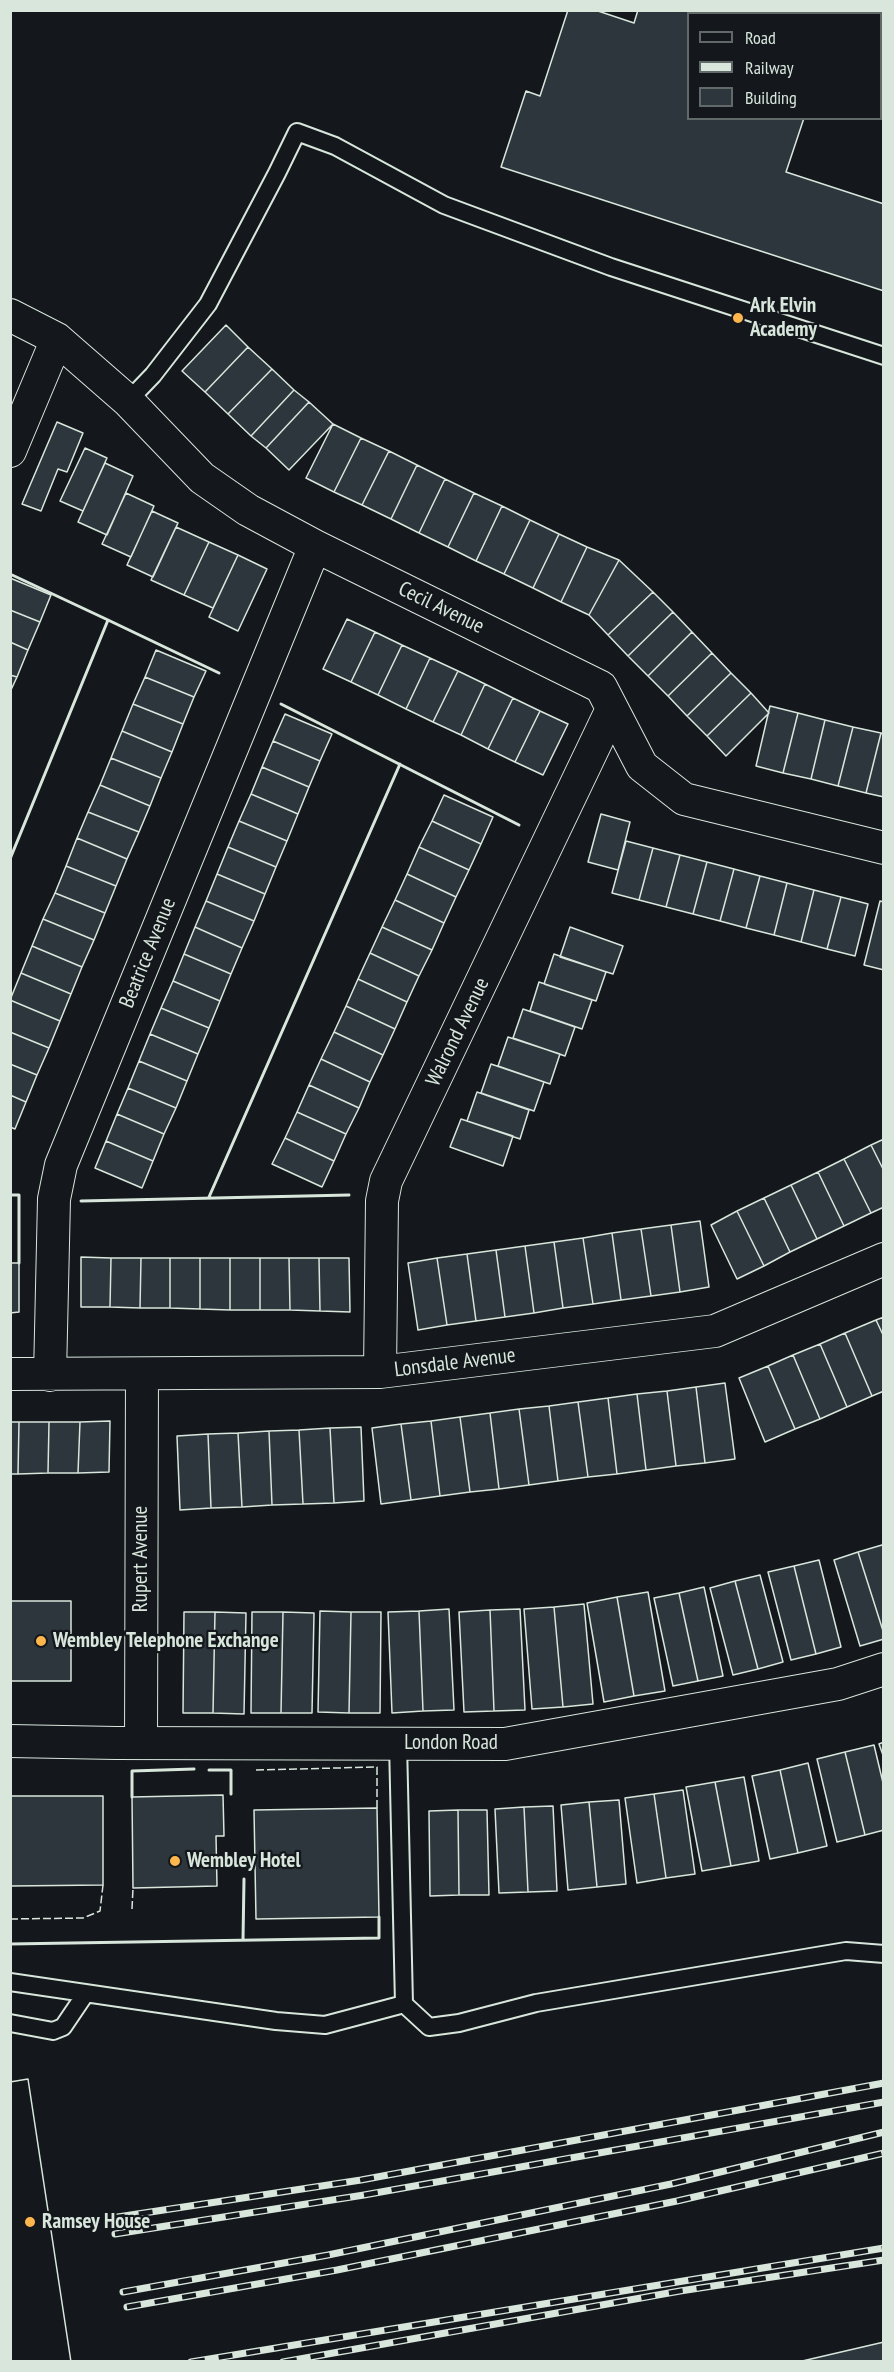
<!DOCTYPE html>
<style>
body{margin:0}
#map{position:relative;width:894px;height:2372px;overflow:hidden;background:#14181c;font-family:"PT Sans Narrow",sans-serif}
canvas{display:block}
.frame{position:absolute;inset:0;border:12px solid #d8e6dc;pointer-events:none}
.legend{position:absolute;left:687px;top:12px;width:195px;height:108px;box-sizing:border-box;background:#14181c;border:2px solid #626a69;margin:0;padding:8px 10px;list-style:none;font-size:18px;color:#d8e6dc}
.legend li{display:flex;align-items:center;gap:12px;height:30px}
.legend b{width:30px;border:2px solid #626a69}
</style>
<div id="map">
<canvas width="894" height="2372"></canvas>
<div class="frame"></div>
<ul class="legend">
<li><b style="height:8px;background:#14181c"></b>Road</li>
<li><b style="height:8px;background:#d8e6dc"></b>Railway</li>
<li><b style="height:16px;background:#2c363c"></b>Building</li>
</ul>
</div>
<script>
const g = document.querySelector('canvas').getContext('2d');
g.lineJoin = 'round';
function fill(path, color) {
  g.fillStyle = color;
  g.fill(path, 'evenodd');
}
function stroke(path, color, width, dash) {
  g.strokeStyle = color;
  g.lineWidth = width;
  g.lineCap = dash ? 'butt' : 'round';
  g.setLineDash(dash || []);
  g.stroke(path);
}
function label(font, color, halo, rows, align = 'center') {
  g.font = font + ' "PT Sans Narrow",sans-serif';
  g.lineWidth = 4.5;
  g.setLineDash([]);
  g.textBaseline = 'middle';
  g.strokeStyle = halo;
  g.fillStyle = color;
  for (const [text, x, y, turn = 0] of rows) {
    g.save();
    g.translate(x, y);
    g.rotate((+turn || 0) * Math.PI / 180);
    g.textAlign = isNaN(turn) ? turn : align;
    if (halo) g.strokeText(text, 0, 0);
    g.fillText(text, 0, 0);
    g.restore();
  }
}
const building = new Path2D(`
 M 568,10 L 595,10 L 634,23 L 638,10 L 839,10 L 838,14 L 688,14 L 688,118 L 804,118 L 786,172 L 884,204 L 884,291 L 501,167 L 526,91 L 540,96 Z
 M 226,325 L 248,347 L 205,392 L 182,371 Z
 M 248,347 L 272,369 L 228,414 L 205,392 Z
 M 272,369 L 294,390 L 251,436 L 228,414 Z
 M 294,390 L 309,402 L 266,448 L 251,436 Z
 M 309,402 L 333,424 L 289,470 L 266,448 Z
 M 57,422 L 83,433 L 67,472 L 58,469 L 41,511 L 22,504 Z
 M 333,424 L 361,438 L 334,492 L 306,478 Z
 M 361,438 L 389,451 L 362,505 L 334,492 Z
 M 85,448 L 107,458 L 83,511 L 60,501 Z
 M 389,451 L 417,465 L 391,519 L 362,505 Z
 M 105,463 L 133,476 L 107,535 L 78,522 Z
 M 417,465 L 445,479 L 419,533 L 391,519 Z
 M 445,479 L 474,493 L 448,547 L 419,533 Z
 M 126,493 L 154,506 L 131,557 L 102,544 Z
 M 474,493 L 502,506 L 476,561 L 448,547 Z
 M 502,506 L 530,520 L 504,574 L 476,561 Z
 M 152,511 L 178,523 L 153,577 L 127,565 Z
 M 530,520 L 559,534 L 533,588 L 504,574 Z
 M 176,527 L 209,542 L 184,595 L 151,580 Z
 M 559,534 L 587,547 L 561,602 L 533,588 Z
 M 209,542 L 238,555 L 213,608 L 184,595 Z
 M 587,547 L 619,560 L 589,615 L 561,602 Z
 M 238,555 L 267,569 L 238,631 L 209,617 Z
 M 619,560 L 653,592 L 608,635 L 589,615 Z
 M 10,578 L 51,595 L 40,622 L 10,610 Z
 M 653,592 L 673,612 L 628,656 L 608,635 Z
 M 10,610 L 40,622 L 28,650 L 10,642 Z
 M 673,612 L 692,632 L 648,676 L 628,656 Z
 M 347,619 L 375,632 L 351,682 L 323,669 Z
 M 375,632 L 402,645 L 378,695 L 351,682 Z
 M 692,632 L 712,653 L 668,696 L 648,676 Z
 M 10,642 L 28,650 L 17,677 L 10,675 Z
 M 402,645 L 430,658 L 406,709 L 378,695 Z
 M 156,650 L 206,671 L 194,697 L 145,677 Z
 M 712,653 L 731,673 L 687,716 L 668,696 Z
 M 430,658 L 458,671 L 433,722 L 406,709 Z
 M 458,671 L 485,684 L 461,735 L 433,722 Z
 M 731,673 L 751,693 L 707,736 L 687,716 Z
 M 10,675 L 17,677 L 10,692 Z
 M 145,677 L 194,697 L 183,724 L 133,704 Z
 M 485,684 L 513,698 L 488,749 L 461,735 Z
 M 751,693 L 769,713 L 726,756 L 707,736 Z
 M 513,698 L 540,711 L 515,762 L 488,749 Z
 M 133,704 L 183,724 L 172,752 L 122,731 Z
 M 770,706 L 798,713 L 783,773 L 756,766 Z
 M 540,711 L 568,724 L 543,775 L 515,762 Z
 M 798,713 L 825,720 L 811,779 L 783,773 Z
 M 285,714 L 332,734 L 320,761 L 273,741 Z
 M 825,720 L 853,727 L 838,786 L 811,779 Z
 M 853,727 L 881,733 L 866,793 L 838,786 Z
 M 122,731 L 172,752 L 161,778 L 111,758 Z
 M 881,733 L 884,734 L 884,797 L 866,793 Z
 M 273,741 L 320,761 L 309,787 L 262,767 Z
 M 111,758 L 161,778 L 150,806 L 100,785 Z
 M 262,767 L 309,787 L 298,814 L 251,794 Z
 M 100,785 L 150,806 L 139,832 L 88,812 Z
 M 251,794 L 298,814 L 287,841 L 239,821 Z
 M 444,795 L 493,817 L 481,844 L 432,821 Z
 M 88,812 L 139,832 L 127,859 L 77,838 Z
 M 601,814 L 630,822 L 618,870 L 588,862 Z
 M 239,821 L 287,841 L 276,867 L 228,847 Z
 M 432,821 L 481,844 L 469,870 L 419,847 Z
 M 77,838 L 127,859 L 116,886 L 66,866 Z
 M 626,841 L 653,848 L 639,900 L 612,893 Z
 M 228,847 L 276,867 L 265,894 L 217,874 Z
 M 419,847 L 469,870 L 456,897 L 407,874 Z
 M 653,848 L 680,855 L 666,907 L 639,900 Z
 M 680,855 L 707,862 L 693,914 L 666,907 Z
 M 707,862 L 734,869 L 720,921 L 693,914 Z
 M 66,866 L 116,886 L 105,913 L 55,893 Z
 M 734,869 L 760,876 L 746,928 L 720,921 Z
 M 217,874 L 265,894 L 254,921 L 206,901 Z
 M 407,874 L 456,897 L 444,923 L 395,900 Z
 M 760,876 L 787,883 L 774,935 L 746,928 Z
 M 787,883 L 814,890 L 801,942 L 774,935 Z
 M 814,890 L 841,897 L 827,949 L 801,942 Z
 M 55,893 L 105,913 L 94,940 L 43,919 Z
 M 841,897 L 868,904 L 855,956 L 827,949 Z
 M 395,900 L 444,923 L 432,950 L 382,927 Z
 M 206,901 L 254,921 L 242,948 L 195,927 Z
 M 880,901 L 884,902 L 884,970 L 864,965 Z
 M 43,919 L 94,940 L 82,967 L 32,946 Z
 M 195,927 L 242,948 L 231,974 L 184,954 Z
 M 382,927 L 432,950 L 419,976 L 370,953 Z
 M 570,927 L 623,946 L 613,974 L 560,957 Z
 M 32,946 L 82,967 L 71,994 L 21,973 Z
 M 370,953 L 419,976 L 407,1002 L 358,979 Z
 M 184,954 L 231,974 L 220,1001 L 173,981 Z
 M 554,954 L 606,972 L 596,1001 L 544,984 Z
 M 21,973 L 71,994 L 60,1021 L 10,1000 Z
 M 358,979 L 407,1002 L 395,1029 L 346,1006 Z
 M 173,981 L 220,1001 L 209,1028 L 161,1008 Z
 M 539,982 L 592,1000 L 582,1029 L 530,1011 Z
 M 10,1000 L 60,1021 L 49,1048 L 10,1032 Z
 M 346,1006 L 395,1029 L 383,1055 L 334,1032 Z
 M 161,1008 L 209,1028 L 198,1054 L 150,1034 Z
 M 523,1009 L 575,1027 L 565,1056 L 513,1038 Z
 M 10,1032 L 49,1048 L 37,1075 L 10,1064 Z
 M 334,1032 L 383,1055 L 370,1082 L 321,1059 Z
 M 150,1034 L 198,1054 L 187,1081 L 139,1061 Z
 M 508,1037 L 560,1054 L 550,1084 L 498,1066 Z
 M 321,1059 L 370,1082 L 359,1108 L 309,1085 Z
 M 139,1061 L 187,1081 L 176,1108 L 128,1088 Z
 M 10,1064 L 37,1075 L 26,1102 L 10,1095 Z
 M 491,1064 L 544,1082 L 534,1111 L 481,1093 Z
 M 309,1085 L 359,1108 L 346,1134 L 297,1112 Z
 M 128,1088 L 176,1108 L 164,1134 L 117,1114 Z
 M 477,1092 L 529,1110 L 520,1139 L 467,1121 Z
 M 10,1095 L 26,1102 L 15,1129 L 10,1127 Z
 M 297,1112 L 346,1134 L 334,1161 L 285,1138 Z
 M 117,1114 L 164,1134 L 153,1161 L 106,1141 Z
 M 461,1119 L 513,1136 L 503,1166 L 450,1147 Z
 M 285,1138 L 334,1161 L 322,1187 L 272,1164 Z
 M 884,1139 L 884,1171 L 871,1145 Z
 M 106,1141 L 153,1161 L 142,1188 L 95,1168 Z
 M 871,1145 L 884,1171 L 884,1207 L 871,1213 L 844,1159 Z
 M 844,1159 L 871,1213 L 844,1226 L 818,1172 Z
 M 818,1172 L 844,1226 L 817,1239 L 791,1185 Z
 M 791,1185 L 817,1239 L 790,1252 L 764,1198 Z
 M 764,1198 L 790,1252 L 764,1266 L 737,1211 Z
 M 737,1211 L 764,1266 L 737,1279 L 711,1225 Z
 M 700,1221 L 709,1287 L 680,1292 L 671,1225 Z
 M 671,1225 L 680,1292 L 651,1296 L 641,1229 Z
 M 641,1229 L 651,1296 L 621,1300 L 612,1233 Z
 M 612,1233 L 621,1300 L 593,1304 L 583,1238 Z
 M 583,1238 L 593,1304 L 563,1308 L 554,1242 Z
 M 554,1242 L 563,1308 L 534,1313 L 525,1246 Z
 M 525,1246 L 534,1313 L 505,1317 L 496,1250 Z
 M 496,1250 L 505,1317 L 476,1321 L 467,1254 Z
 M 467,1254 L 476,1321 L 447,1325 L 437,1258 Z
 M 81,1257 L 111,1258 L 110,1307 L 81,1307 Z
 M 111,1258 L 141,1258 L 140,1308 L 110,1307 Z
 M 141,1258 L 170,1258 L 170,1308 L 140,1308 Z
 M 170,1258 L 200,1258 L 200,1309 L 170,1308 Z
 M 200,1258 L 230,1258 L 230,1310 L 200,1309 Z
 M 230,1258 L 260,1258 L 260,1310 L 230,1310 Z
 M 260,1258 L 289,1258 L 290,1310 L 260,1310 Z
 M 289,1258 L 319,1258 L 320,1311 L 290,1310 Z
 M 319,1258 L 349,1258 L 350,1312 L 320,1311 Z
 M 437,1258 L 447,1325 L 418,1330 L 408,1263 Z
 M 10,1263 L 19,1263 L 19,1312 L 10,1313 Z
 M 884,1317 L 884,1337 L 876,1320 Z
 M 876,1320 L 884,1337 L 884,1391 L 872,1396 L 845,1333 Z
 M 845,1333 L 872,1396 L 847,1407 L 820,1344 Z
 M 820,1344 L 847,1407 L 820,1419 L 793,1355 Z
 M 793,1355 L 820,1419 L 795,1429 L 768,1366 Z
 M 768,1366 L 795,1429 L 765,1442 L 739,1378 Z
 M 725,1383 L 735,1459 L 705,1463 L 696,1387 Z
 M 696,1387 L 705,1463 L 676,1466 L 667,1391 Z
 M 667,1391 L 676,1466 L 646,1470 L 637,1394 Z
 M 637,1394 L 646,1470 L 617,1474 L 608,1398 Z
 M 608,1398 L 617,1474 L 588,1477 L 578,1402 Z
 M 578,1402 L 588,1477 L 558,1481 L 549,1406 Z
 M 549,1406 L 558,1481 L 529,1485 L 519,1409 Z
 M 519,1409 L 529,1485 L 499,1489 L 490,1413 Z
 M 490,1413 L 499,1489 L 470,1492 L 460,1417 Z
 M 460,1417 L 470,1492 L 440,1496 L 431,1421 Z
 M 110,1421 L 109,1472 L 78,1473 L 80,1422 Z
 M 431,1421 L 440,1496 L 411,1500 L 401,1424 Z
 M 10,1422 L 19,1422 L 18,1474 L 10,1474 Z
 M 19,1422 L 49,1422 L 48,1473 L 18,1474 Z
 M 49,1422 L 80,1422 L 78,1473 L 48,1473 Z
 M 401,1424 L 411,1500 L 381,1504 L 372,1428 Z
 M 361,1427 L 364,1501 L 334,1503 L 330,1428 Z
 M 330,1428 L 334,1503 L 303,1504 L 299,1430 Z
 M 299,1430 L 303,1504 L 272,1505 L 269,1431 Z
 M 269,1431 L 272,1505 L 242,1507 L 238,1433 Z
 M 238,1433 L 242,1507 L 211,1508 L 208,1434 Z
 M 208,1434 L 211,1508 L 180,1510 L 177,1436 Z
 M 882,1545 L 884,1548 L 884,1634 L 858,1552 Z
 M 858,1552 L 884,1634 L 884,1639 L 860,1646 L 834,1560 Z
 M 819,1560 L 841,1647 L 816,1654 L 794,1566 Z
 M 794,1566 L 816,1654 L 791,1660 L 768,1572 Z
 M 760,1575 L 783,1662 L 758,1669 L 735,1581 Z
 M 735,1581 L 758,1669 L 733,1675 L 710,1588 Z
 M 704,1587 L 723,1676 L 698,1681 L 679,1593 Z
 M 648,1592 L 665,1691 L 634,1696 L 617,1597 Z
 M 679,1593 L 698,1681 L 673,1686 L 654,1598 Z
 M 617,1597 L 634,1696 L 604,1702 L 587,1603 Z
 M 10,1601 L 71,1601 L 71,1681 L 10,1681 Z
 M 584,1604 L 593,1704 L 563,1707 L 554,1607 Z
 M 554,1607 L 563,1707 L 532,1709 L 524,1609 Z
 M 449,1609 L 454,1710 L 423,1711 L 419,1611 Z
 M 520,1609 L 525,1710 L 494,1711 L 490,1610 Z
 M 490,1610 L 494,1711 L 464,1712 L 459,1612 Z
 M 320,1611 L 351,1612 L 349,1713 L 318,1712 Z
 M 419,1611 L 423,1711 L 392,1713 L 388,1612 Z
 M 184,1612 L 215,1612 L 213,1713 L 183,1713 Z
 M 215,1612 L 246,1613 L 244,1714 L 213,1713 Z
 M 252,1612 L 283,1612 L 281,1713 L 251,1713 Z
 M 283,1612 L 314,1613 L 312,1713 L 281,1713 Z
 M 351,1612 L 381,1612 L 380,1713 L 349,1713 Z
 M 884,1742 L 884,1758 L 879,1744 Z
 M 874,1745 L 884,1787 L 884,1830 L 865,1835 L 845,1752 Z
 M 845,1752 L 865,1835 L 837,1842 L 817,1759 Z
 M 808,1763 L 827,1846 L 798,1853 L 780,1770 Z
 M 780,1770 L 798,1853 L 770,1859 L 752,1776 Z
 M 744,1777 L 759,1861 L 731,1866 L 715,1782 Z
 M 715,1782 L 731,1866 L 702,1871 L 686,1787 Z
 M 683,1790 L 695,1874 L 666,1878 L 654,1794 Z
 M 654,1794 L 666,1878 L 637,1883 L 625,1798 Z
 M 223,1795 L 224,1836 L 216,1836 L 217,1886 L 133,1888 L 132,1797 Z
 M 10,1796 L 103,1796 L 103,1885 L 10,1886 Z
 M 619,1800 L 626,1884 L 597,1887 L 589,1802 Z
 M 589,1802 L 597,1887 L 568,1890 L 561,1805 Z
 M 553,1806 L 557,1891 L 528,1892 L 524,1807 Z
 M 524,1807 L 528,1892 L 499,1893 L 495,1809 Z
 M 377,1808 L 379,1917 L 256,1919 L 254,1810 Z
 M 458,1810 L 459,1895 L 430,1896 L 429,1811 Z
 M 458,1810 L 487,1810 L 489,1895 L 459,1895 Z
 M 28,2079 L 71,2362 L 10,2362 L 10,2082 Z
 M 28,2079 L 71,2362 L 10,2362 L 10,2082 Z
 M 884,2342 L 884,2362 L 798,2362 Z`);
const service = new Path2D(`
 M 128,401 L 153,375 L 208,304 L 277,173 L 297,132 L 335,146 L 444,205 L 611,267 L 884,356
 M 398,1743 L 404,2004 L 429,2027 L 459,2023 L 536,2003 L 846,1951 L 884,1954
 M 10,1982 L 276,2021 L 325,2025 L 404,2004
 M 10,2023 L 53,2031 L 63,2027 L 86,1993`);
const minor = new Path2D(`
 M 10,315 L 57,339 L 128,401 L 202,478 L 248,510 L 315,546 L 601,687 L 642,766 L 684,799 L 884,848
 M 10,451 L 57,339
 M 380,1372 L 382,1201 L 386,1181 L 612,709
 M 10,1374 L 380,1372 L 715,1331 L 884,1259
 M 50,1375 L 54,1199 L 61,1165 L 315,546
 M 10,1741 L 116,1743 L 505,1744 L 838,1684 L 884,1669
 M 141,1743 L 142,1374`);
const rail = new Path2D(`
 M 111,2218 L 361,2180 L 884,2083
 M 115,2234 L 364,2195 L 884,2102
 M 123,2292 L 328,2255 L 671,2184 L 884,2132
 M 127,2307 L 337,2270 L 677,2201 L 884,2153
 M 191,2362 L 884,2248
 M 283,2362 L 680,2291 L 884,2260`);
const fence = new Path2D(`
 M 256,1770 L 377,1767 L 377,1808
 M 132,1909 L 133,1888
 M 10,1919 L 83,1918 L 100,1911 L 103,1885`);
const wall = new Path2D(`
 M 10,574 L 108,620 L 10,859
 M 108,620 L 219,673
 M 281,704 L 519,825
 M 10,1195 L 19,1195 L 19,1263
 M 209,1197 L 400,764
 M 81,1201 L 349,1195
 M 209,1770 L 231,1770 L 231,1794
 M 132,1797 L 132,1771 L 194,1769
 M 243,1940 L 244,1879
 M 10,1944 L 379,1938 L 379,1917`);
const markers = [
 [738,318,6,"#ffb74d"],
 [41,1641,6,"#ffb74d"],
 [175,1861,6,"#ffb74d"],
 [30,2222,6,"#ffb74d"]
];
const poiNames = [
 ["Ark Elvin",750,306],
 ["Academy",750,330],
 ["Wembley Telephone Exchange",53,1641],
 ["Wembley Hotel",187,1861],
 ["Ramsey House",42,2222]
];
const streetNames = [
 ["Cecil Avenue",441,608,26],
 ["Beatrice Avenue",148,953,-68],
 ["Walrond Avenue",458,1032,-64],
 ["Lonsdale Avenue",455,1363,-7],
 ["Rupert Avenue",141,1559,-90],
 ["London Road",451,1743]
];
fill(building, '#2c363c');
stroke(building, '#d8e6dc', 1.5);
stroke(service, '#d8e6dc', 20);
stroke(minor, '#d8e6dc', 34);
stroke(service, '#14181c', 16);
stroke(minor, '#14181c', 32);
stroke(rail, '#d8e6dc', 7);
stroke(rail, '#14181c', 4.5, [14]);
stroke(fence, '#d8e6dc', 1.5, [8, 3]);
stroke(wall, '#d8e6dc', 3);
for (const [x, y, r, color] of markers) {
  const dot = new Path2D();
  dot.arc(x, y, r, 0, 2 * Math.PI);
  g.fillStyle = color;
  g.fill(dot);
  stroke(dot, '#14181c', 2);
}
label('bold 21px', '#d8e6dc', '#14181c', poiNames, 'left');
label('21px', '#d8e6dc', '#14181c', streetNames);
</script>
